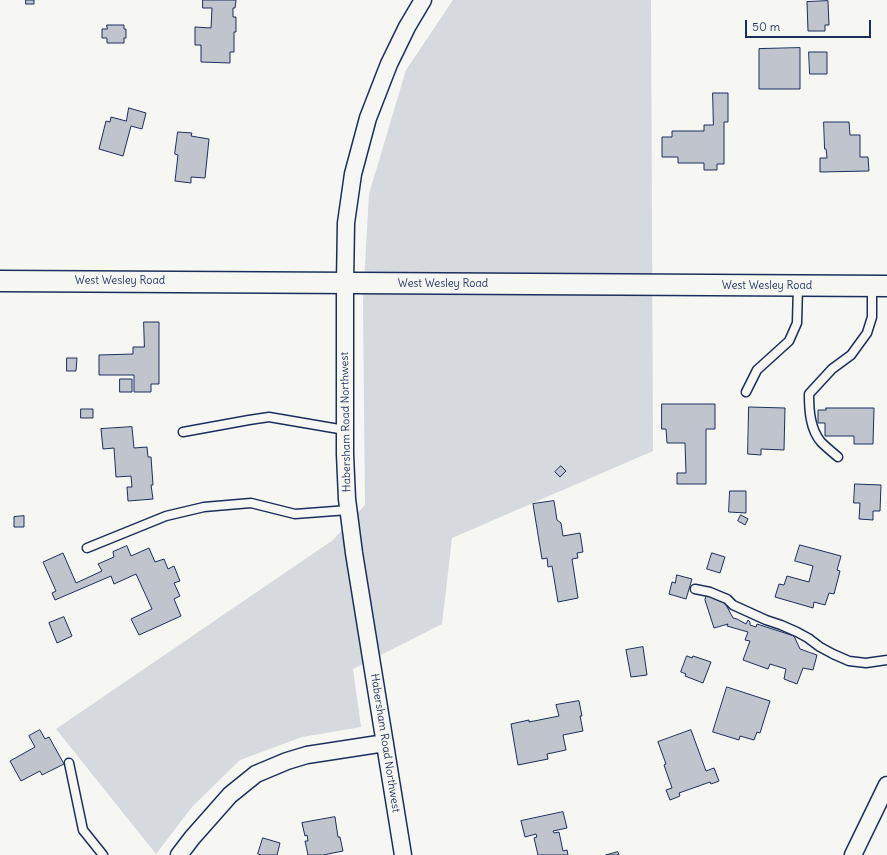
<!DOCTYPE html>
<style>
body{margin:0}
#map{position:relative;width:887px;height:855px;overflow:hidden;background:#f6f6f2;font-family:Delius,sans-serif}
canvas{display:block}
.scale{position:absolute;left:745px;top:20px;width:126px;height:18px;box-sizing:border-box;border:2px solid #1b2f5e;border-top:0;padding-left:5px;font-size:12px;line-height:14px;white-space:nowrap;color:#1b2f5e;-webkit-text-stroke:3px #f6f6f2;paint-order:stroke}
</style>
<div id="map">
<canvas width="887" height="855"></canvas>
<div class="scale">50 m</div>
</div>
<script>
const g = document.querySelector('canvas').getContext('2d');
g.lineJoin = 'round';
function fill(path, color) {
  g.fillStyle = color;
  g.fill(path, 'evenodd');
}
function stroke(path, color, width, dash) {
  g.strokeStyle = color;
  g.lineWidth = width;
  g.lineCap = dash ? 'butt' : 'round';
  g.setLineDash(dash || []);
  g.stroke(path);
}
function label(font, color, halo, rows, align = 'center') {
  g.font = font + ' Delius,sans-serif';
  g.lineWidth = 3;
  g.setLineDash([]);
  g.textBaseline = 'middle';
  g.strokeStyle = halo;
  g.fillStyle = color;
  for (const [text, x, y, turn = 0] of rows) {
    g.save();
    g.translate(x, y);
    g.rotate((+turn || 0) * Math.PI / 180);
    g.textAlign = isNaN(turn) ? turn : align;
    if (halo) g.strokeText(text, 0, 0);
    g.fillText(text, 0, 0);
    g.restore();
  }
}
const green = new Path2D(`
 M 453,0 L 651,0 L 653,451 L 452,538 L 442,624 L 353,669 L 361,727 L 302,737 L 240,760 L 192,807 L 156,854 L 56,729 L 333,540 L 365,505 L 363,301 L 369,194 L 406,70 Z`);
const building = new Path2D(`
 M 26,0 L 34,0 L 34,4 L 26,4 Z
 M 203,0 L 236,0 L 235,8 L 233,8 L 233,17 L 236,17 L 236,32 L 234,32 L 234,52 L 230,52 L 230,63 L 201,62 L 201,45 L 195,45 L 195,27 L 211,28 L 212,8 L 203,8 Z
 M 828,1 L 829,25 L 825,25 L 825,31 L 808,31 L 807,2 Z
 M 107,25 L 124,25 L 124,29 L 126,29 L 126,38 L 124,38 L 124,43 L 107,43 L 107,38 L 102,38 L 102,29 L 107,29 Z
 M 800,48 L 800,89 L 759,89 L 759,49 Z
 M 809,52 L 827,52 L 827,74 L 810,74 Z
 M 713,93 L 728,93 L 728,122 L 724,122 L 724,164 L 717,164 L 717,170 L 704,170 L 704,163 L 678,163 L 678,157 L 662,157 L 662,137 L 672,137 L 672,131 L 704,131 L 704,125 L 713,125 Z
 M 129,108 L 146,113 L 142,129 L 131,126 L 123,156 L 99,149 L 106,121 L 110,122 L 111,117 L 126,121 Z
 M 824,122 L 849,122 L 850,135 L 860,135 L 860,157 L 868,157 L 869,171 L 820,172 L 820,158 L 827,158 L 826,149 L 825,149 Z
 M 178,132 L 192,133 L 191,136 L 209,139 L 205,178 L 191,177 L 191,183 L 175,181 L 178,155 L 175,154 Z
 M 144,322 L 159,322 L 159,384 L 151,384 L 151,392 L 134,392 L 134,375 L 99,375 L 99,355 L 133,354 L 133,347 L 144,347 Z
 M 67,358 L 77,358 L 76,371 L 67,371 Z
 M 120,379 L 132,379 L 132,392 L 120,392 Z
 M 662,404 L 715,404 L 715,429 L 706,429 L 706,484 L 677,484 L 677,473 L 686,473 L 685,443 L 667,443 L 666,429 L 662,429 Z
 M 749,407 L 785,408 L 784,450 L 761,449 L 761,455 L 748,454 Z
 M 826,408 L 874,408 L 873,444 L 854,444 L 854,436 L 825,436 L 825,423 L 818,423 L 818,410 L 826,410 Z
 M 81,409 L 93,409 L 93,418 L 81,418 Z
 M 132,427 L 134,448 L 147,447 L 148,457 L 151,457 L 153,485 L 151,485 L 153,499 L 128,501 L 127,487 L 132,487 L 131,476 L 116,477 L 114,448 L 103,449 L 101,429 Z
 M 561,466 L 566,471 L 560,477 L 555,472 Z
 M 855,484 L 881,485 L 880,511 L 873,511 L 873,520 L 859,519 L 860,503 L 854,503 Z
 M 730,491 L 746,491 L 746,513 L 729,512 Z
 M 554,501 L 557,520 L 561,523 L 563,536 L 580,533 L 583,552 L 577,553 L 578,558 L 572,559 L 578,598 L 558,602 L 552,566 L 548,567 L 547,558 L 542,559 L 533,504 Z
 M 741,515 L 748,519 L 745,525 L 738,521 Z
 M 24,516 L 24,527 L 14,527 L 14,517 Z
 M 800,545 L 841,556 L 837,570 L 840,571 L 834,594 L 829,593 L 825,605 L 814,602 L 813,608 L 775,597 L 779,584 L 784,585 L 787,576 L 809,582 L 813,566 L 795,561 Z
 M 127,546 L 131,556 L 149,548 L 155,562 L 164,559 L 168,569 L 174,566 L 180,581 L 174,583 L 180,596 L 174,599 L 181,616 L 139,635 L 131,619 L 152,609 L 136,574 L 114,584 L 111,576 L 55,600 L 52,593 L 56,591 L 43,562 L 63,553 L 76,583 L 102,571 L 98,564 L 114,557 L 113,552 Z
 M 712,553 L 725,557 L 720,573 L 707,569 Z
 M 677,575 L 692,579 L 686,599 L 669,594 L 672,582 L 675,583 Z
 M 707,595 L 724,601 L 733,618 L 737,619 L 746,624 L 748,620 L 750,622 L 750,625 L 756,627 L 757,624 L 794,636 L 800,649 L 817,655 L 813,670 L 803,668 L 797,684 L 784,679 L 786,669 L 770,664 L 768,669 L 743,660 L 750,641 L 745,640 L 748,632 L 727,626 L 728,624 L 714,628 L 705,600 Z
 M 64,617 L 72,636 L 57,643 L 49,623 Z
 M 643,647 L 647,675 L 631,677 L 626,650 Z
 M 687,656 L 692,658 L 693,656 L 711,662 L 703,683 L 685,676 L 686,674 L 681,672 Z
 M 727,687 L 770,701 L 760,733 L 757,732 L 754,740 L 740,736 L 739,740 L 713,732 Z
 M 579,701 L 582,716 L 580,716 L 583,731 L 563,735 L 566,750 L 547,754 L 548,759 L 518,765 L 511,724 L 529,720 L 529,722 L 559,716 L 556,705 Z
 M 40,730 L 45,739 L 49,737 L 64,764 L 42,775 L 40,771 L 21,781 L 10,761 L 35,747 L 29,736 Z
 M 691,730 L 706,771 L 714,768 L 719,781 L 711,784 L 710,782 L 679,793 L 680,796 L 670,800 L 666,790 L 672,788 L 664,765 L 666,764 L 658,742 Z
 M 563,812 L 567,828 L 553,831 L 554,833 L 559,832 L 563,851 L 567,850 L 568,855 L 538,855 L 534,838 L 537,837 L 536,834 L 525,837 L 521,821 Z
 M 335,817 L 338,837 L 340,837 L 343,851 L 323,855 L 308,855 L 305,841 L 308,841 L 307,835 L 305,836 L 302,823 Z
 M 263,838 L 280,843 L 277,855 L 261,855 L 258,854 Z
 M 618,852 L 619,855 L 606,855 Z`);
const service = new Path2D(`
 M 746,392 L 757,370 L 789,341 L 797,323 L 798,286
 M 183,432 L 249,420 L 269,417 L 345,430
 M 838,457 C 832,452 826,447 821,442 C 810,429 809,410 809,394 L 832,369 L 851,355 L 867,333 L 872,317 L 872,286
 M 87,548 L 166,516 L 204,507 L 251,503 L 295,514 L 348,510
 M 695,589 L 710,592 L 722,597 L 727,599 L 733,605 L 766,620 L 781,625 L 797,632 L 808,638 L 820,647 L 833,654 L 849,661 L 866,663 L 887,660
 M 69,763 L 83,830 L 103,855`);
const minor = new Path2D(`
 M 179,855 L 192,838 L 230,795 L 256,774 L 287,761 L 307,755 L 385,743
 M 403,855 L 354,553 L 347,499 L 345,454 L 345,283 L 346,223 L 353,174 L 368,118 L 389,64 L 407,27 L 423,0
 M 853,855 L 887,785`);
const tertiary = new Path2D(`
 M 0,281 L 887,286`);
const streetNames = [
 ["West Wesley Road",120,281],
 ["West Wesley Road",443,284],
 ["West Wesley Road",767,286],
 ["Habersham Road Northwest",346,422,-91],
 ["Habersham Road Northwest",385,743,81]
];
fill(green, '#d6d9dd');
fill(building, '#c0c4cd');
stroke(building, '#1b2f5e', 1);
stroke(service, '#1b2f5e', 11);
stroke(minor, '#1b2f5e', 19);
stroke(tertiary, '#1b2f5e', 23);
stroke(service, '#f6f6f2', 8);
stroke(minor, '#f6f6f2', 16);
stroke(tertiary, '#f6f6f2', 20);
label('11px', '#1b2f5e', '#f6f6f2', streetNames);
</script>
